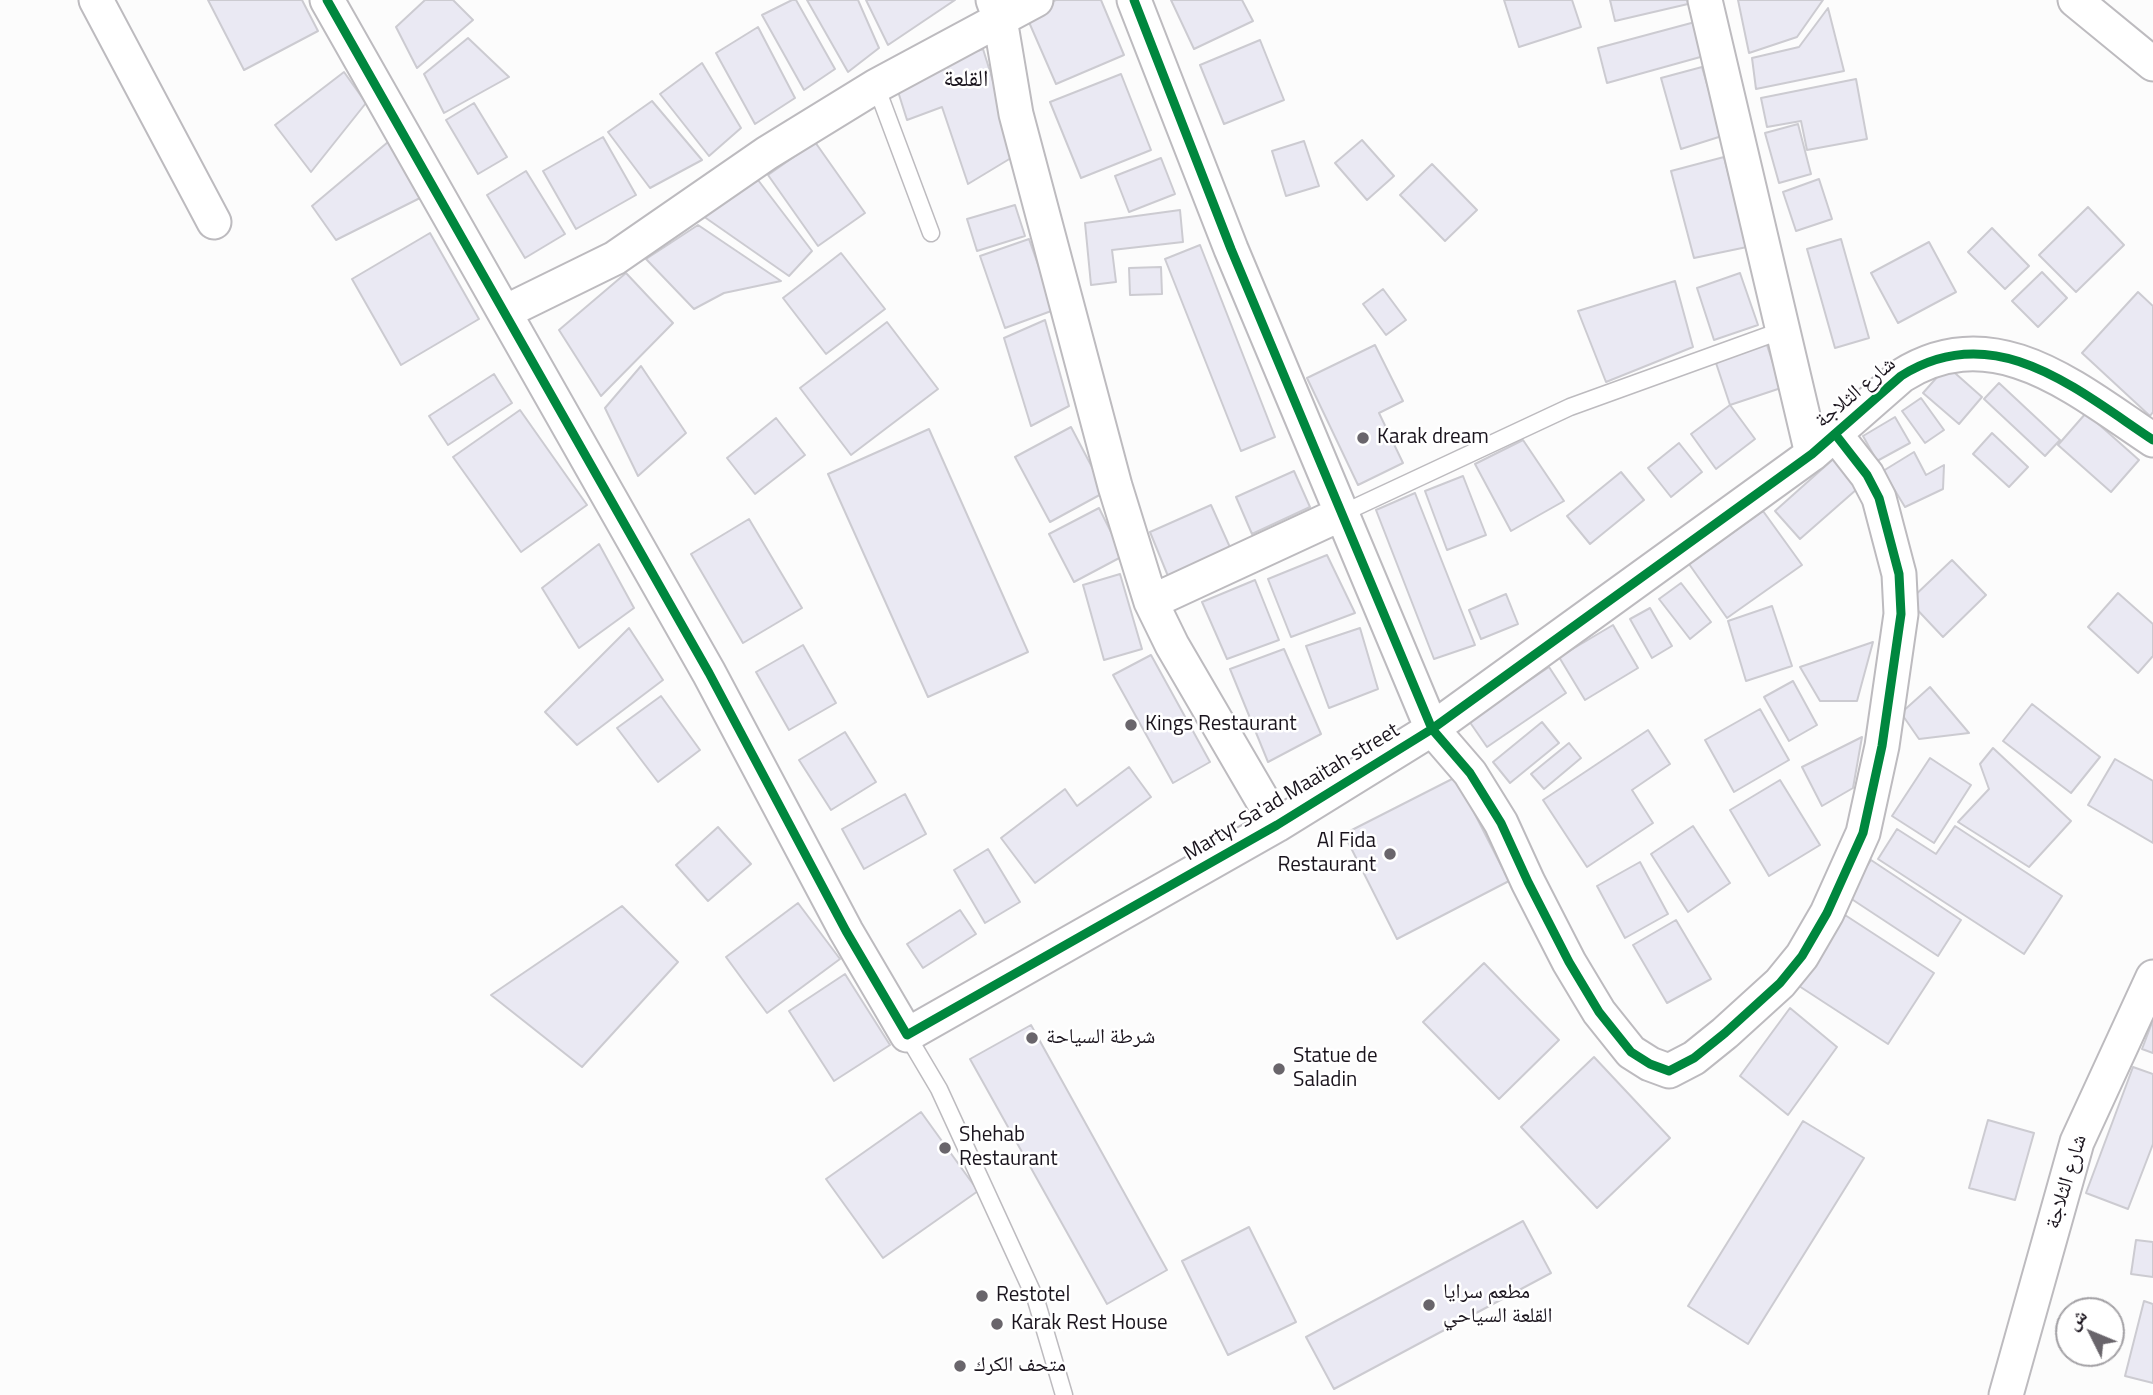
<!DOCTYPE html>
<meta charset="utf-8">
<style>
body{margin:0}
#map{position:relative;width:2153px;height:1395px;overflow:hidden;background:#fcfcfc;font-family:"Titillium Web","Noto Naskh Arabic",sans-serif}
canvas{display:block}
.north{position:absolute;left:2055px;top:1297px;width:70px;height:70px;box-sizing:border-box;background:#fff;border:2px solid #a3a1a5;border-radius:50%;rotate:313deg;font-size:19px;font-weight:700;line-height:28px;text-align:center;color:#1a141d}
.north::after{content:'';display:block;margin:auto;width:24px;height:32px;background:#69656b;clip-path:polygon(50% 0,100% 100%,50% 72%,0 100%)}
</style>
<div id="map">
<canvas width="2153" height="1395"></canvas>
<div class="north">ش</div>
</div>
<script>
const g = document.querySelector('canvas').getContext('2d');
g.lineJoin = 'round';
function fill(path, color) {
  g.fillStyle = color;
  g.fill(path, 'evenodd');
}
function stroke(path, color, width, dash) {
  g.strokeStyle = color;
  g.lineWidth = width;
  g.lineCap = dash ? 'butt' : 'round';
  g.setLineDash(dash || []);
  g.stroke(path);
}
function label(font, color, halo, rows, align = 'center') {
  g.font = font + ' "Titillium Web","Noto Naskh Arabic",sans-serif';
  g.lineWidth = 5;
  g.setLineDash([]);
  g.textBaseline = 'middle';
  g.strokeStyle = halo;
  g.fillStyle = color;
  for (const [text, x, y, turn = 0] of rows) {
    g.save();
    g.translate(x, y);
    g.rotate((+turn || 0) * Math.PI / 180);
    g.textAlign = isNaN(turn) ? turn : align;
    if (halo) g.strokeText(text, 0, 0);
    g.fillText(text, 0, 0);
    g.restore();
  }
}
const building = new Path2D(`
 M 208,0 L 302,0 L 318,31 L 244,70 Z
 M 425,0 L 453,0 L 473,20 L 417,68 L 396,27 Z
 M 792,0 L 796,0 L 835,69 L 804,90 L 762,15 Z
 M 807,0 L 858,0 L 879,48 L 848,72 Z
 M 866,0 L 955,0 L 888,45 Z
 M 1056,0 L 1101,0 L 1124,55 L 1056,84 L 1025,13 Z
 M 1171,0 L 1242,0 L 1253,21 L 1194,49 Z
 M 1504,0 L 1572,0 L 1581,27 L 1519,47 Z
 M 1610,0 L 1687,0 L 1688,4 L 1615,21 Z
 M 1738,0 L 1823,0 L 1797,37 L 1749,53 Z
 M 1828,8 L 1844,71 L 1756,89 L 1752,58 L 1799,47 Z
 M 1695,22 L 1704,56 L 1607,83 L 1598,48 Z
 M 758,27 L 795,98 L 755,124 L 716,53 Z
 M 468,38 L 509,77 L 444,113 L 424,74 Z
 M 1260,40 L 1284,100 L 1224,124 L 1200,65 Z
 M 983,49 L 1016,155 L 968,184 L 942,107 L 907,120 L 896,85 L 934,66 Z
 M 702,63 L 741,128 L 709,156 L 660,94 Z
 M 1702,67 L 1722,136 L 1681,149 L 1661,78 Z
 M 344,72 L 366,103 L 311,172 L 275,125 Z
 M 1121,74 L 1151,150 L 1081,178 L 1050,102 Z
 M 1856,79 L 1867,139 L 1807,150 L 1801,121 L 1767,127 L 1761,98 Z
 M 652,101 L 702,160 L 650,188 L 608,132 Z
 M 474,103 L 507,157 L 478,174 L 446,120 Z
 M 1798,124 L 1811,174 L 1779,183 L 1765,133 Z
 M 603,137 L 636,195 L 576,229 L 543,171 Z
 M 1362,140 L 1394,176 L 1367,200 L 1335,163 Z
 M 1304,141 L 1319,186 L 1286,196 L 1272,151 Z
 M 388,142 L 422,197 L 336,240 L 312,206 Z
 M 815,142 L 865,213 L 818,246 L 768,175 Z
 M 1724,157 L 1747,247 L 1694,258 L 1671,171 Z
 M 1161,158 L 1175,194 L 1129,212 L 1115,176 Z
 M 1432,164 L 1477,210 L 1445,241 L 1400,195 Z
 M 526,171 L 565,234 L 525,258 L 487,195 Z
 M 1819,179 L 1832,219 L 1796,231 L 1783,192 Z
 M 758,180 L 812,251 L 789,276 L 703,216 Z
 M 1015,205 L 1025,236 L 977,251 L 967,219 Z
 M 2088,207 L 2124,245 L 2076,292 L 2039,255 Z
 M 1180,210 L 1183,242 L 1112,250 L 1116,282 L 1091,285 L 1085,223 Z
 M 698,225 L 781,281 L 724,293 L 694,309 L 646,259 Z
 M 1992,228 L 2029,266 L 2005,289 L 1968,252 Z
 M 430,233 L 479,319 L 401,365 L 352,279 Z
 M 1029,239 L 1054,310 L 1005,328 L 980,256 Z
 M 1841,239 L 1869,338 L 1835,348 L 1807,249 Z
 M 1929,242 L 1956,292 L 1898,323 L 1871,273 Z
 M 1200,245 L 1275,437 L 1241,451 L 1165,259 Z
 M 841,253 L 885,309 L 826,354 L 783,298 Z
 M 1161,267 L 1162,294 L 1130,295 L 1129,268 Z
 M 2042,272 L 2067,298 L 2038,327 L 2012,301 Z
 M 626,273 L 673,323 L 601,396 L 559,330 Z
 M 1740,273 L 1758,325 L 1714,340 L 1697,288 Z
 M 1675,281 L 1693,347 L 1606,382 L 1578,311 Z
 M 1383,289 L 1406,320 L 1386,335 L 1363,304 Z
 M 2138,292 L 2153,306 L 2153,412 L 2150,416 L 2082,353 Z
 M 1045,320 L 1069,406 L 1031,426 L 1004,338 Z
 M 887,322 L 938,389 L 851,455 L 800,388 Z
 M 1765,339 L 1781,388 L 1730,405 L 1714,357 Z
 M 1375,345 L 1403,401 L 1379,413 L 1403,463 L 1358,485 L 1307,378 Z
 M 641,366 L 686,433 L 638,476 L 605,408 Z
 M 1947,366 L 1982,397 L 1959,424 L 1923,393 Z
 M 494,374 L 512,403 L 448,445 L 429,416 Z
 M 1999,383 L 2060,440 L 2045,456 L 1984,399 Z
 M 1921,398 L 1944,430 L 1925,443 L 1902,411 Z
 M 1730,405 L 1755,439 L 1716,469 L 1691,434 Z
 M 520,410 L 587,505 L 521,552 L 453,457 Z
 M 2086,413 L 2139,460 L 2111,492 L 2058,445 Z
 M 1895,417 L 1910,443 L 1877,461 L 1863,436 Z
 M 776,418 L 805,455 L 755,494 L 727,458 Z
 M 1071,427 L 1105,492 L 1050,522 L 1015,457 Z
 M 929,429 L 1028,652 L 928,697 L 828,474 Z
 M 1992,433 L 2028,467 L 2009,487 L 1973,454 Z
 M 1523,440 L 1564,501 L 1511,531 L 1475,464 Z
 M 1679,443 L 1702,472 L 1671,497 L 1648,468 Z
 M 1914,452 L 1926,475 L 1944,465 L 1943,489 L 1905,507 L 1883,471 Z
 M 1840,453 L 1865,482 L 1800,539 L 1775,511 Z
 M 1294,471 L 1310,507 L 1252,534 L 1236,497 Z
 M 1621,472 L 1644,500 L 1590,544 L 1567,516 Z
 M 1463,476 L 1486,535 L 1447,550 L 1425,491 Z
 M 1415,493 L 1475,645 L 1434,659 L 1376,510 Z
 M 1211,505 L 1233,554 L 1170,581 L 1150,532 Z
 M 1099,508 L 1123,556 L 1074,582 L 1049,534 Z
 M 1763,511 L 1802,565 L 1727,618 L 1689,564 Z
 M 749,519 L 802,608 L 743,643 L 691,554 Z
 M 599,544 L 634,608 L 579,648 L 542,588 Z
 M 1327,555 L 1355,613 L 1291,637 L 1268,579 Z
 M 1952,560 L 1986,595 L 1943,637 L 1909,601 Z
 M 1120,574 L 1142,649 L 1104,660 L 1083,585 Z
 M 1255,580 L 1279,640 L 1227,659 L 1202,602 Z
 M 1681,583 L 1711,622 L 1690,639 L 1659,599 Z
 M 2118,593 L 2153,624 L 2153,656 L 2138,673 L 2088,627 Z
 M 1506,594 L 1518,624 L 1481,639 L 1469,610 Z
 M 1772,606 L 1792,666 L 1746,681 L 1728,621 Z
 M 1650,608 L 1672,646 L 1652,658 L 1630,619 Z
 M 1613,625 L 1638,668 L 1585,700 L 1559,657 Z
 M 629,628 L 663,680 L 577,745 L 545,712 Z
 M 1360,628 L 1378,689 L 1329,708 L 1306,646 Z
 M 1873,642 L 1857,701 L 1820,701 L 1800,667 Z
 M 803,645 L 836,703 L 789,730 L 756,672 Z
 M 1284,649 L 1321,734 L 1268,762 L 1230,669 Z
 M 1151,655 L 1210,762 L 1173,783 L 1113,675 Z
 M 1549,667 L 1566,693 L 1487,747 L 1469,721 Z
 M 1793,681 L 1817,725 L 1789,741 L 1764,697 Z
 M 1930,687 L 1969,733 L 1919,739 L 1901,713 Z
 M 661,696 L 700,750 L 658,782 L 617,728 Z
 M 2032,704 L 2100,757 L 2071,793 L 2003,741 Z
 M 1760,709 L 1789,760 L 1734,792 L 1705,740 Z
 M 1542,722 L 1559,743 L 1510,783 L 1493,762 Z
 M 1648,730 L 1670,764 L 1632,790 L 1653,823 L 1587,867 L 1543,800 Z
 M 845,732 L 876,782 L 831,810 L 799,760 Z
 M 1862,737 L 1853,788 L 1822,806 L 1802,767 Z
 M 1569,743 L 1581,758 L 1544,789 L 1531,774 Z
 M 1993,748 L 2071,821 L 2029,867 L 1958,822 L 1989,789 L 1980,764 Z
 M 1930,758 L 1971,785 L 1934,843 L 1892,816 Z
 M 2115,759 L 2153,781 L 2153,843 L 2088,805 Z
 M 1129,767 L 1151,797 L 1035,883 L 1001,838 L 1065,789 L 1077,806 Z
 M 1456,777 L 1509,881 L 1397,939 L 1344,834 Z
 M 1780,780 L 1820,845 L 1769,876 L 1730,810 Z
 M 905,794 L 926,834 L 864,869 L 842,829 Z
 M 1693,826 L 1730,883 L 1688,912 L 1651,854 Z
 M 1955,826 L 2062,896 L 2024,954 L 1878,859 L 1897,829 L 1936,854 Z
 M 718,827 L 751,864 L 708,901 L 676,865 Z
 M 988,849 L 1020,902 L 985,923 L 954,870 Z
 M 1871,860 L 1961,920 L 1938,956 L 1847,896 Z
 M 1640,862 L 1668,914 L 1625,938 L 1597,886 Z
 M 798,903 L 840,959 L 767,1013 L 726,957 Z
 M 622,906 L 678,962 L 582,1067 L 491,995 Z
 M 960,910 L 976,934 L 923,968 L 907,944 Z
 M 1845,915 L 1934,973 L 1888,1044 L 1799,986 Z
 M 1676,920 L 1711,979 L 1667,1003 L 1633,945 Z
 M 1484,963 L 1559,1040 L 1499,1099 L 1423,1022 Z
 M 845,974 L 890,1045 L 834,1081 L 789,1011 Z
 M 1790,1008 L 1837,1047 L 1788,1115 L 1740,1076 Z
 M 2153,1020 L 2153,1053 L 2142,1049 Z
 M 1031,1025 L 1167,1270 L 1107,1304 L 970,1059 Z
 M 1594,1057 L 1670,1138 L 1597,1208 L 1521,1127 Z
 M 2133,1067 L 2153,1074 L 2153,1144 L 2128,1209 L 2086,1193 Z
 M 921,1112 L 978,1191 L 883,1258 L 826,1179 Z
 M 1988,1120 L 2034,1133 L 2015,1200 L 1969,1188 Z
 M 1803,1121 L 1864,1158 L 1748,1344 L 1688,1306 Z
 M 1523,1221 L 1551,1273 L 1334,1389 L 1306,1337 Z
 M 1249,1227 L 1296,1322 L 1228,1355 L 1182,1261 Z
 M 2136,1240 L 2153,1242 L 2153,1277 L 2131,1274 Z
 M 2144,1301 L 2153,1304 L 2153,1383 L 2125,1376 Z`);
const lane = new Path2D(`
 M 876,86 L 931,233
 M 1341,514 L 1570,407 L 1783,330
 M 907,1035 L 939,1089 L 1036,1300 L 1064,1395`);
const street = new Path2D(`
 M 96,0 L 214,222
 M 327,0 L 709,673 L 846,931 L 907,1035 L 1277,825 L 1432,729 L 1812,454 L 1901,376 C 1994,317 2076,389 2153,440
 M 993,0 L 1000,19 L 1016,114 L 1115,486 L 1151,602 L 1172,645 L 1277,825
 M 1134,0 L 1231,249 L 1432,729 L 1470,773 L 1501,823 L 1528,882 L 1569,962 L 1599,1012 L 1631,1052 L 1650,1064 L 1669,1071 L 1694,1058 L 1725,1033 L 1780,983 L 1802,956 L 1827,913 L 1863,833 L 1882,746 L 1901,614 L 1899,574 L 1879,498 L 1867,475 L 1835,434
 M 1705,0 L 1812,454
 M 2075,0 L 2153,64
 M 505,312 L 615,258 L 767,153 L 876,86 L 1036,0
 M 1151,602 L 1341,514
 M 2006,1395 L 2077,1142 L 2153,977`);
const cycleway = new Path2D(`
 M 327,0 L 709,673 L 846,931 L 907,1035 L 1277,825 L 1432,729 L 1812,454 L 1901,376 C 1994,317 2076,389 2153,440
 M 1134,0 L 1231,249 L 1432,729 L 1470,773 L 1501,823 L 1528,882 L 1569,962 L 1599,1012 L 1631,1052 L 1650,1064 L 1669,1071 L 1694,1058 L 1725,1033 L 1780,983 L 1802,956 L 1827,913 L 1863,833 L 1882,746 L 1901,614 L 1899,574 L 1879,498 L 1867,475 L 1835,434`);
const markers = [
 [1363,438,7,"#69656b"],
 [1131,725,7,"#69656b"],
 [1390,854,7,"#69656b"],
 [1032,1038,7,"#69656b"],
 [1279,1069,7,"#69656b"],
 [945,1148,7,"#69656b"],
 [982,1296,7,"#69656b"],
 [1429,1305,7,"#69656b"],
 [997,1324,7,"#69656b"],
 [960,1366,7,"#69656b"]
];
const streetNames = [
 ["شارع الثلاجة",1856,393,-40],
 ["Martyr Sa'ad Maaitah street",1292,793,-31],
 ["شارع الثلاجة",2067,1182,-73]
];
const poiNames = [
 ["Karak dream",1377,438],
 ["Kings Restaurant",1145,725],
 ["Al Fida",1376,842,"right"],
 ["Restaurant",1376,866,"right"],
 ["شرطة السياحة",1046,1038],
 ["Statue de",1293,1057],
 ["Saladin",1293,1081],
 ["Shehab",959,1136],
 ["Restaurant",959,1160],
 ["مطعم سرايا",1443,1293],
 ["القلعة السياحي",1443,1317],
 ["Restotel",996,1296],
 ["Karak Rest House",1011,1324],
 ["متحف الكرك",974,1366]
];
const neighbourhoodNames = [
 ["القلعة",966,80]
];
fill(building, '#eae9f3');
stroke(building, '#cccbd1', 2);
stroke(lane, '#bdbbbf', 19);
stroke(street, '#bdbbbf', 37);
stroke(lane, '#fff', 16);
stroke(street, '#fff', 33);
stroke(cycleway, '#00873e', 9);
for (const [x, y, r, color] of markers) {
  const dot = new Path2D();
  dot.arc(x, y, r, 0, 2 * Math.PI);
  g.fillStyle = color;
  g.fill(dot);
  stroke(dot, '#fff', 2.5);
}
label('21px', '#1a141d', '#fff', streetNames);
label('21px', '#1a141d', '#fff', poiNames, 'left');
label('23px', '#1a141d', '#fff', neighbourhoodNames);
</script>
